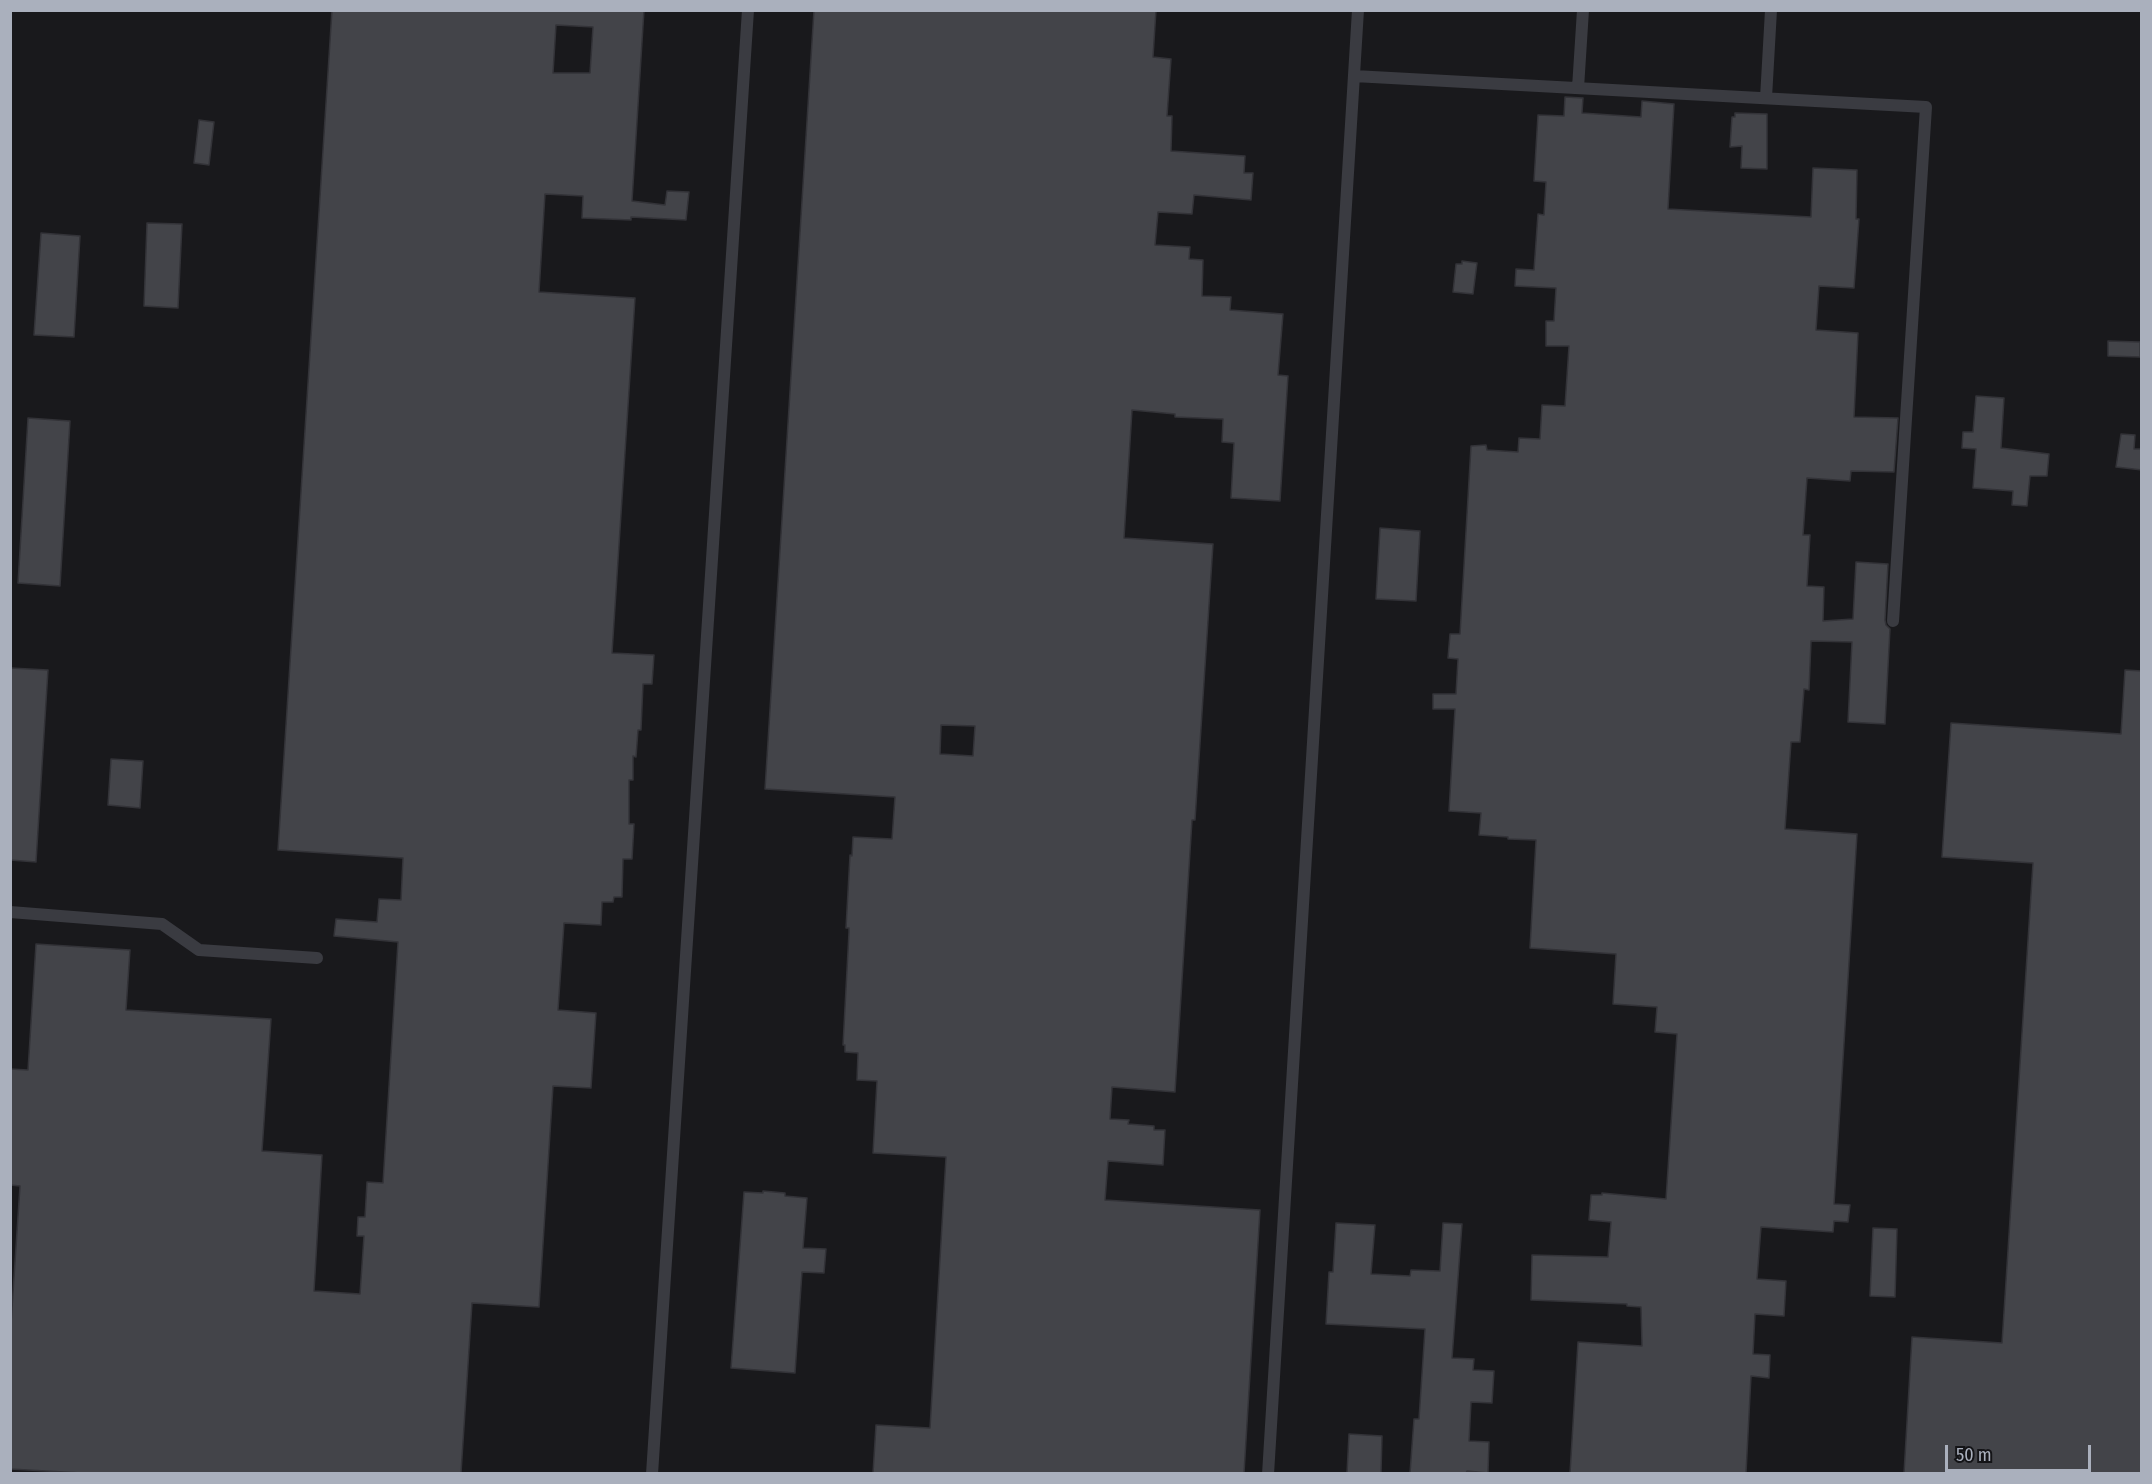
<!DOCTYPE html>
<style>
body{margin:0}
#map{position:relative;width:2152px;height:1484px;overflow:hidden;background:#19191c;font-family:"Fira Sans Condensed",sans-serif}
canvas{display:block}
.frame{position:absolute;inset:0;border:12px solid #aab0bd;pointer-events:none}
.scale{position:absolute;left:1945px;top:1445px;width:146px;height:27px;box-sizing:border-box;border:3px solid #aab0bd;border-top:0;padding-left:8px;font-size:18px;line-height:21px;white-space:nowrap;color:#aab0bd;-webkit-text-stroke:4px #141417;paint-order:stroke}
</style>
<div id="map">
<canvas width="2152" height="1484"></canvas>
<div class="frame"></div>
<div class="scale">50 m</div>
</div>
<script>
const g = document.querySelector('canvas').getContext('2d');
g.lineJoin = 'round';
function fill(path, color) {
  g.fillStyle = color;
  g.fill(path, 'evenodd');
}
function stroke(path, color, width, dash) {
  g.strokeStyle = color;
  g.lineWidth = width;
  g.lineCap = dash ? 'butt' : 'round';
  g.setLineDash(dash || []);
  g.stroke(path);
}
const building = new Path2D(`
 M 332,10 L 644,10 L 632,201 L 665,205 L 667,191 L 689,192 L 686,220 L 631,217 L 631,220 L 582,218 L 583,196 L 545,194 L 539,292 L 635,298 L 612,653 L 654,655 L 652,684 L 643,684 L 641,730 L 638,730 L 636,757 L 633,756 L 633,780 L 629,780 L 629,824 L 634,824 L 632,859 L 623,859 L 622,897 L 614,897 L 613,902 L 602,902 L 601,925 L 564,923 L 558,1010 L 596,1013 L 591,1088 L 553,1086 L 539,1307 L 472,1303 L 461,1473 L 82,1473 L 10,1469 L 10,1338 L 20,1186 L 10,1185 L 10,1069 L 28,1070 L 36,944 L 130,950 L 126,1010 L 271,1019 L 262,1151 L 322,1155 L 314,1291 L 360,1294 L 364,1236 L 357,1236 L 358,1217 L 365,1217 L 367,1182 L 383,1183 L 398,942 L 334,936 L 336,919 L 377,922 L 379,899 L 401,900 L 403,858 L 278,850 ZM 556,25 L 593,27 L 590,73 L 553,73 Z
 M 814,10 L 1156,10 L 1153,57 L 1171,59 L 1167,116 L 1172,116 L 1171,151 L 1245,156 L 1244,173 L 1253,173 L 1251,200 L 1194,195 L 1192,214 L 1158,212 L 1155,245 L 1190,247 L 1189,259 L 1203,260 L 1202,296 L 1231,297 L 1230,310 L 1283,314 L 1278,375 L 1288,376 L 1280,501 L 1231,498 L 1234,443 L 1222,442 L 1223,419 L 1175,417 L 1175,414 L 1132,410 L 1124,538 L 1213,544 L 1195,820 L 1192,820 L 1175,1092 L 1112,1087 L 1110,1119 L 1129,1120 L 1128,1124 L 1154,1126 L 1154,1130 L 1165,1130 L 1163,1165 L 1108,1161 L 1105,1200 L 1260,1210 L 1244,1473 L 873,1473 L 876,1425 L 930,1428 L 946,1157 L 873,1153 L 877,1081 L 857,1080 L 858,1053 L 845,1052 L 845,1045 L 843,1045 L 849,932 L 849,928 L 846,928 L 850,855 L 852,856 L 853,837 L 892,839 L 895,797 L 765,789 ZM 941,725 L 975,726 L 973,756 L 940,754 Z
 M 1565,97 L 1583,98 L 1582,113 L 1641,117 L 1642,101 L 1674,104 L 1668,209 L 1811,217 L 1813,168 L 1857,170 L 1856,219 L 1859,219 L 1854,288 L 1819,286 L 1816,330 L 1858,333 L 1854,417 L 1898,418 L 1894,472 L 1851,471 L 1850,481 L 1807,478 L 1803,535 L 1810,535 L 1807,586 L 1824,587 L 1823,621 L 1853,619 L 1856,562 L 1888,564 L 1885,620 L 1886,625 L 1890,629 L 1885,724 L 1848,722 L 1852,642 L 1811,641 L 1809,690 L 1804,689 L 1800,742 L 1791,742 L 1785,829 L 1857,834 L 1834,1204 L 1850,1205 L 1848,1222 L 1834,1221 L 1833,1232 L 1761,1227 L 1757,1279 L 1786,1281 L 1784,1316 L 1755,1314 L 1753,1354 L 1770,1355 L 1769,1378 L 1751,1376 L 1746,1473 L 1570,1473 L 1578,1342 L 1642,1346 L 1641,1307 L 1627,1306 L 1627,1304 L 1531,1300 L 1532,1255 L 1608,1257 L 1611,1222 L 1589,1220 L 1591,1195 L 1602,1195 L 1602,1193 L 1666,1199 L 1677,1034 L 1655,1032 L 1657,1007 L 1613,1004 L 1616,954 L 1530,948 L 1536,840 L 1508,839 L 1508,837 L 1479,835 L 1481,813 L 1449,811 L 1455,709 L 1433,709 L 1433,694 L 1456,694 L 1458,659 L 1448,658 L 1450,634 L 1460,634 L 1471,446 L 1486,445 L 1487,450 L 1518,452 L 1519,438 L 1540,439 L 1542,405 L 1565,406 L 1569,346 L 1546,346 L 1546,321 L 1554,321 L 1556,288 L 1515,286 L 1516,269 L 1534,270 L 1538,214 L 1544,215 L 1546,182 L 1534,181 L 1538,115 L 1564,116 Z
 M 1735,113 L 1767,114 L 1767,169 L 1741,168 L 1742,146 L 1730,147 L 1732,117 L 1735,117 Z
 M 199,120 L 214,122 L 209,165 L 194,163 Z
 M 147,223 L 182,224 L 178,308 L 144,306 Z
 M 41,233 L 80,236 L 74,337 L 34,335 Z
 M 1462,261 L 1477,263 L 1473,294 L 1453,292 L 1456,264 L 1462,264 Z
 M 2108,341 L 2140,342 L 2140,357 L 2108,356 Z
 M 1976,396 L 2004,398 L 2001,448 L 2049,454 L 2047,476 L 2030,476 L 2027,506 L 2012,505 L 2013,491 L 1973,488 L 1976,449 L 1962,448 L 1963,432 L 1973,432 Z
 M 28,418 L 70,421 L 60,586 L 18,583 Z
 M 2121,434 L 2135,435 L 2134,449 L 2142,449 L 2142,470 L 2116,467 Z
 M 1380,528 L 1420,531 L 1416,601 L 1376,599 Z
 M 11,668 L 48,670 L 36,862 L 10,860 Z
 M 2125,670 L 2142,671 L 2142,1473 L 1904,1473 L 1912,1337 L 2002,1343 L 2033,863 L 1942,857 L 1951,723 L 2121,734 Z
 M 111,759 L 143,761 L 140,808 L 108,805 Z
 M 763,1191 L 785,1193 L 785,1196 L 807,1198 L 803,1248 L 826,1249 L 824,1273 L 802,1272 L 795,1373 L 731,1368 L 744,1192 L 763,1193 Z
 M 1336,1223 L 1375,1225 L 1371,1274 L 1410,1276 L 1411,1270 L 1440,1271 L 1443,1223 L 1462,1224 L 1452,1358 L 1474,1359 L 1473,1370 L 1494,1371 L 1492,1403 L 1471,1402 L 1469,1441 L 1489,1442 L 1488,1473 L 1467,1471 L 1466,1473 L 1410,1473 L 1414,1419 L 1419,1419 L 1425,1329 L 1326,1324 L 1329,1272 L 1333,1272 Z
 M 1873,1228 L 1897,1229 L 1895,1297 L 1870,1296 Z
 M 1349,1434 L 1382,1436 L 1381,1473 L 1347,1473 Z`);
const service = new Path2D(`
 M 1354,76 L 1926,107 L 1893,621
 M 1578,88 L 1583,10
 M 1766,98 L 1771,10
 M 10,912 L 162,924 L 199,950 L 317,958
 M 652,1474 L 748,10
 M 1268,1474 L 1358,10`);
fill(building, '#434449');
stroke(building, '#333338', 1.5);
stroke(service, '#3a3b41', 12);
</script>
